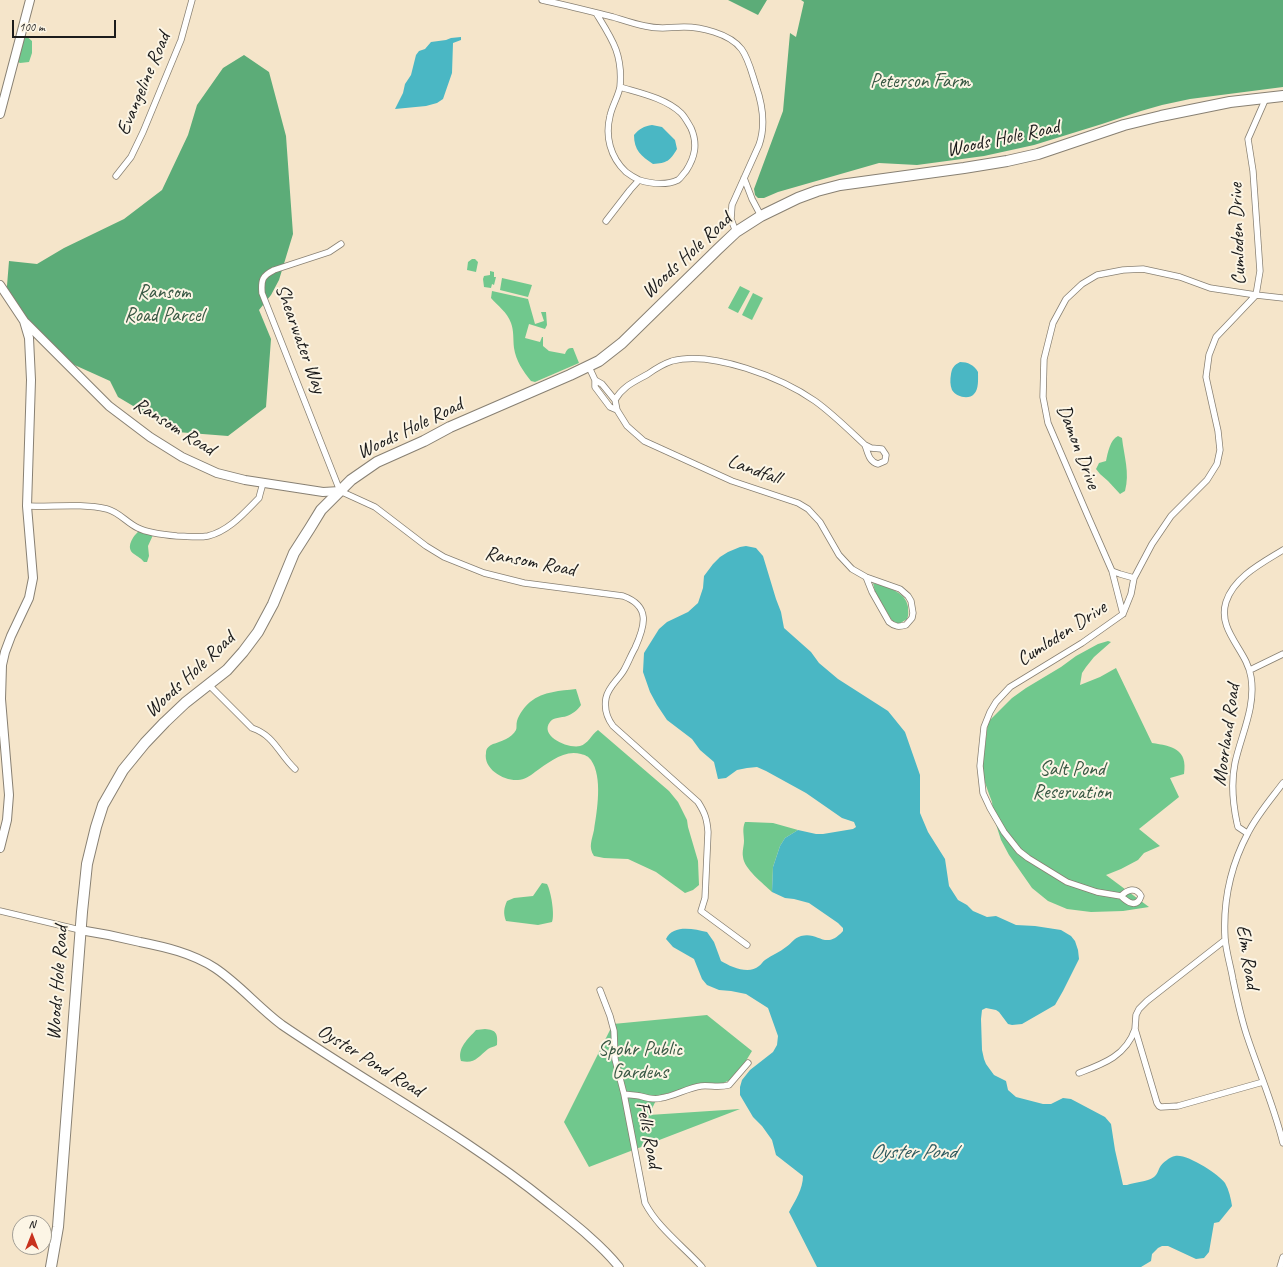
<!DOCTYPE html>
<style>
body{margin:0}
#map{position:relative;width:1283px;height:1267px;overflow:hidden;background:#f5e5ca;font-family:Caveat,sans-serif}
canvas{display:block}
.north{position:absolute;left:12px;top:1215px;width:40px;height:40px;box-sizing:border-box;background:#fcf5e5;border:1px solid #a29e95;border-radius:50%;rotate:0deg;font-size:11px;font-weight:700;line-height:16px;text-align:center;color:#1c1c1c}
.north::after{content:'';display:block;margin:auto;width:14px;height:18px;background:#c8321e;clip-path:polygon(50% 0,100% 100%,50% 72%,0 100%)}
.scale{position:absolute;left:12px;top:20px;width:104px;height:18px;box-sizing:border-box;border:2px solid #1c1c1c;border-top:0;padding-left:5px;font-size:12px;line-height:14px;white-space:nowrap;color:#1c1c1c;-webkit-text-stroke:3px #fcf5e5;paint-order:stroke}
</style>
<div id="map">
<canvas width="1283" height="1267"></canvas>
<div class="north">N</div>
<div class="scale">100 m</div>
</div>
<script>
const g = document.querySelector('canvas').getContext('2d');
g.lineJoin = 'round';
function fill(path, color) {
  g.fillStyle = color;
  g.fill(path, 'evenodd');
}
function stroke(path, color, width, dash) {
  g.strokeStyle = color;
  g.lineWidth = width;
  g.lineCap = dash ? 'butt' : 'round';
  g.setLineDash(dash || []);
  g.stroke(path);
}
function label(font, color, halo, rows, align = 'center') {
  g.font = font + ' Caveat,sans-serif';
  g.lineWidth = 4;
  g.setLineDash([]);
  g.textBaseline = 'middle';
  g.strokeStyle = halo;
  g.fillStyle = color;
  for (const [text, x, y, turn = 0] of rows) {
    g.save();
    g.translate(x, y);
    g.rotate((+turn || 0) * Math.PI / 180);
    g.textAlign = isNaN(turn) ? turn : align;
    if (halo) g.strokeText(text, 0, 0);
    g.fillText(text, 0, 0);
    g.restore();
  }
}
const green = new Path2D(`
 M 25,35 L 32,41 L 32,53 L 29,62 L 20,63 L 18,62 Z
 M 472,259 L 475,259 L 478,262 L 476,272 L 467,270 L 468,262 Z
 M 490,271 L 494,272 L 494,277 L 496,277 L 494,285 L 492,284 L 491,288 L 484,287 L 483,279 L 484,276 L 490,275 Z
 M 502,278 L 532,285 L 528,297 L 500,290 Z
 M 740,286 L 750,291 L 738,313 L 728,308 Z
 M 492,291 L 528,299 L 535,324 L 544,321 L 541,312 L 546,312 L 547,325 L 545,329 L 529,324 L 525,338 L 540,342 L 542,337 L 543,337 L 543,346 L 549,351 L 565,354 C 567,349 568,348 573,348 L 579,363 L 535,382 L 531,381 C 523,371 516,361 514,348 C 513,339 514,331 511,323 C 507,312 498,306 491,298 Z
 M 753,293 L 763,298 L 752,320 L 742,315 Z
 M 1118,436 L 1122,438 C 1124,456 1130,473 1125,491 L 1120,494 L 1108,481 L 1100,474 L 1096,469 L 1099,463 L 1106,461 C 1108,452 1110,440 1118,436 Z
 M 139,531 L 153,535 L 148,546 L 149,556 L 147,562 L 144,562 C 141,558 138,557 134,554 C 125,548 133,536 139,531 Z
 M 873,583 C 886,587 906,591 908,607 C 908,611 909,615 907,619 L 899,624 L 893,621 L 891,619 L 875,592 Z
 M 1108,641 L 1111,642 L 1094,657 L 1086,667 L 1082,673 L 1080,685 L 1100,677 L 1116,668 L 1152,743 C 1172,746 1188,749 1184,774 L 1170,778 L 1179,797 L 1139,829 L 1160,846 L 1144,853 L 1138,860 L 1121,869 L 1106,875 L 1149,907 L 1123,911 L 1091,912 L 1067,909 L 1048,901 L 1032,888 L 1009,855 L 1001,840 L 994,818 L 992,802 L 989,794 L 983,777 L 983,762 L 988,722 L 1012,698 L 1026,688 L 1061,667 L 1076,656 L 1098,644 Z
 M 576,689 L 581,705 C 578,710 572,714 567,716 C 561,718 553,717 550,722 C 539,736 568,749 580,746 C 588,744 591,735 598,730 L 669,791 L 678,802 L 687,820 L 688,827 L 698,861 L 699,885 L 693,890 L 685,893 L 656,872 L 628,859 L 604,858 L 594,856 C 588,847 592,840 594,830 C 597,811 603,777 591,760 C 588,756 585,755 581,754 C 564,749 548,763 535,772 C 530,776 524,780 518,780 C 504,781 483,769 486,753 C 486,748 489,746 493,744 C 500,742 512,738 516,730 C 517,728 516,724 517,721 C 519,714 525,706 530,702 C 544,691 560,691 576,689 Z
 M 745,822 L 748,822 L 773,823 L 798,830 L 785,838 L 780,846 L 773,867 L 772,892 C 763,883 744,869 743,857 C 742,851 744,846 744,841 C 744,834 742,829 745,822 Z
 M 542,883 L 547,884 C 551,891 555,915 552,922 L 538,925 L 506,921 C 503,913 504,908 507,901 L 514,898 L 533,896 Z
 M 707,1015 L 752,1051 L 736,1077 L 715,1087 L 687,1088 L 658,1096 L 649,1115 L 740,1109 L 589,1167 L 564,1122 L 613,1024 Z
 M 485,1029 C 496,1030 498,1033 497,1045 C 494,1047 491,1047 488,1049 C 478,1057 475,1064 461,1061 C 457,1048 468,1039 476,1030 Z`);
const forest = new Path2D(`
 M 728,0 L 767,0 L 758,15 Z
 M 801,0 L 1283,0 L 1283,87 L 1190,99 L 1162,105 L 1141,111 L 1102,124 L 1034,145 L 984,156 L 917,165 L 879,163 L 778,192 L 764,198 L 758,198 L 755,195 L 754,189 L 783,111 L 790,33 L 796,37 L 804,2 Z
 M 244,55 L 269,72 L 286,136 L 293,234 L 279,280 L 271,295 L 259,310 L 271,339 L 266,407 L 228,436 L 177,432 L 118,397 L 110,381 L 59,358 L 6,298 L 9,261 L 37,264 L 64,248 L 124,219 L 162,190 L 188,135 L 197,105 L 223,68 Z`);
const water = new Path2D(`
 M 461,37 L 461,40 L 453,43 L 452,73 L 443,99 L 437,103 L 426,106 L 395,109 L 403,93 L 405,84 L 411,75 L 416,55 L 419,51 L 425,49 L 431,42 L 446,40 L 451,38 Z
 M 652,125 L 662,127 L 675,140 L 677,149 C 670,161 667,163 653,164 C 641,156 634,150 634,135 C 639,129 644,126 652,125 Z
 M 960,362 C 968,362 974,365 978,372 C 978,379 979,389 974,394 C 969,400 956,397 952,390 C 950,385 950,380 951,374 C 952,368 954,365 960,362 Z
 M 746,546 L 756,548 L 763,556 L 776,599 L 781,612 L 784,628 L 811,652 L 819,663 L 838,679 L 888,711 L 905,732 L 920,775 L 920,813 L 928,832 L 945,859 L 949,886 L 958,900 L 967,905 L 973,911 L 987,917 L 996,916 L 1016,925 L 1035,926 L 1061,930 L 1071,936 L 1075,941 L 1078,950 L 1079,959 L 1063,991 L 1055,1005 L 1022,1024 L 1012,1025 L 1008,1024 L 999,1012 L 996,1010 L 986,1008 L 982,1010 L 981,1019 L 982,1050 L 984,1059 L 986,1064 L 994,1075 L 1006,1081 L 1008,1090 L 1016,1097 L 1043,1104 L 1051,1104 L 1063,1098 L 1071,1099 L 1105,1117 L 1111,1124 L 1115,1150 L 1123,1185 L 1127,1185 C 1135,1182 1147,1182 1154,1177 C 1158,1174 1158,1170 1160,1167 C 1162,1163 1170,1157 1175,1156 C 1186,1153 1219,1174 1225,1183 C 1229,1190 1231,1199 1232,1206 L 1219,1222 L 1214,1223 L 1209,1252 L 1204,1258 L 1196,1259 L 1168,1246 L 1162,1246 L 1158,1248 L 1152,1254 L 1151,1261 L 1141,1267 L 817,1267 L 789,1212 C 795,1201 803,1189 803,1176 L 776,1155 L 772,1140 L 762,1126 L 753,1117 L 740,1095 L 740,1087 L 742,1080 L 750,1070 L 773,1052 L 777,1045 L 778,1036 L 768,1008 L 746,994 L 731,991 L 719,990 L 707,985 L 702,979 L 694,959 L 673,947 L 666,939 C 673,924 694,929 707,932 L 714,942 L 721,961 C 731,967 749,975 759,966 C 762,964 762,962 765,960 C 772,955 780,952 786,947 C 792,943 794,938 801,936 C 819,931 825,951 843,931 L 843,928 L 838,923 L 809,903 L 794,899 L 785,898 L 772,892 L 773,867 L 780,846 L 785,838 L 798,830 L 816,834 L 823,834 L 853,829 L 856,827 L 854,822 L 842,818 L 806,793 L 766,771 L 757,767 L 747,768 L 737,770 L 726,778 L 718,779 L 714,762 L 700,750 L 692,739 L 667,720 L 657,705 L 650,692 L 643,672 L 644,653 L 659,629 L 667,622 L 688,612 L 698,603 L 703,588 L 704,576 L 713,564 L 720,557 L 728,552 L 740,547 Z`);
const street = new Path2D(`
 M 542,0 C 566,5 589,11 613,17 C 623,20 634,24 645,26 C 661,30 669,27 684,27 C 694,27 705,29 714,32 C 746,42 747,58 756,86 C 763,106 766,125 759,145 L 732,205 L 731,219 L 736,232
 M 596,13 C 612,39 623,54 620,87
 M 116,176 L 131,157 L 143,132 L 181,40 L 192,0
 M 744,178 L 752,199 L 761,216
 M 606,221 L 630,190 L 639,180 C 652,184 665,186 678,180 C 681,178 683,174 686,171 C 695,157 698,144 691,128 C 688,123 685,117 681,113 C 665,98 640,93 620,87 C 618,97 612,106 610,116 C 605,136 610,157 626,172 C 630,175 635,178 639,180
 M 341,244 L 329,252 L 274,270 C 262,276 261,280 262,293 L 340,491 L 375,507 L 426,546 L 444,557 L 484,573 L 524,583 L 623,596 C 651,606 645,626 635,648 C 631,655 628,663 624,670 C 619,679 608,687 606,698 C 604,709 607,718 613,726 L 698,802 C 705,813 707,819 708,832 L 705,898 L 701,911 L 747,945
 M 589,367 L 595,380 L 595,387 L 610,407 L 617,410
 M 595,380 L 602,384 L 615,400 L 617,410 L 627,426 L 644,441 L 732,481 L 798,503 L 808,509 L 820,522 L 839,555 L 852,569 L 866,577 L 900,589 L 908,596 L 911,601 L 913,613 L 912,618 L 906,625 C 899,627 895,627 889,622 L 872,592 L 866,577
 M 615,400 C 623,386 634,382 648,374 C 655,369 663,364 672,361 C 712,350 782,378 815,401 C 833,414 849,430 865,445
 M 865,445 L 871,448 L 882,449 L 886,455 L 885,461 L 878,464 C 869,462 868,453 865,445 Z
 M 27,506 C 53,507 81,503 107,509 C 119,512 127,523 138,528 C 148,533 166,535 177,536 C 187,536 198,538 208,536 C 229,531 244,513 259,498 L 260,494 L 263,483
 M 1112,571 L 1123,614
 M 1134,578 L 1120,574 L 1112,571 L 1087,514 L 1048,423 L 1043,397 L 1044,359 L 1053,323 L 1066,299 L 1082,284 L 1097,275 L 1123,270 L 1143,269 L 1180,277 L 1210,288 L 1256,295 L 1283,298
 M 1250,670 L 1283,654
 M 209,685 L 252,728 C 275,736 278,753 295,769
 M 1283,783 C 1271,799 1257,815 1248,833 C 1231,865 1223,902 1225,938 C 1226,952 1231,967 1233,980 C 1237,999 1241,1018 1247,1036 C 1259,1072 1274,1106 1283,1143
 M 1247,833 L 1238,827 L 1237,823 C 1233,804 1231,782 1235,763 C 1241,735 1256,707 1251,677 C 1247,650 1217,631 1226,602 C 1234,577 1262,563 1283,550
 M 1121,896 C 1127,902 1137,909 1141,896 C 1136,886 1127,890 1121,896 L 1097,892 L 1067,882 L 1028,858 L 1019,851 L 1004,832 L 990,808 L 983,793 L 980,766 L 984,727 L 990,712 L 996,702 L 1010,687 L 1082,643 L 1123,614 L 1131,594 L 1134,578 L 1152,544 L 1171,516 L 1207,480 L 1217,464 L 1220,450 L 1218,431 L 1206,377 L 1209,355 L 1216,337 L 1256,295 L 1260,271 L 1253,171 L 1248,139 L 1266,98
 M 0,911 L 80,930
 M 1225,940 L 1147,1001 L 1139,1009 L 1136,1015 L 1135,1029 L 1157,1103 L 1159,1106 L 1161,1107 L 1178,1106 L 1263,1082
 M 600,990 L 610,1016 L 614,1031 L 615,1059 L 624,1094 L 645,1203 C 658,1228 683,1246 702,1267
 M 1079,1073 C 1103,1064 1126,1056 1135,1029
 M 624,1094 C 629,1095 635,1095 640,1096 C 647,1098 654,1100 661,1098 C 675,1096 687,1088 701,1086 C 710,1085 719,1088 729,1085 L 748,1063
 M 1280,1267 L 1283,1257`);
const secondary = new Path2D(`
 M 0,114 L 30,0
 M 0,285 L 24,321 L 29,338 L 31,380 L 27,506 L 33,578 L 29,598 L 11,636 L 5,652 L 2,665 L 1,699 L 9,795 L 7,820 L 0,848
 M 26,323 L 109,406 L 150,437 L 182,457 L 217,473 L 245,480 L 323,492 L 340,491
 M 80,930 C 100,933 120,937 140,942 C 165,947 192,953 215,968 C 239,984 258,1007 282,1025 C 370,1085 464,1135 547,1202 C 571,1221 601,1244 619,1267`);
const highway = new Path2D(`
 M 51,1267 L 58,1227 L 82,912 L 87,864 L 96,827 L 103,805 L 123,770 L 145,743 L 165,722 L 185,703 L 227,670 L 243,652 L 258,632 L 273,604 L 294,553 L 310,528 L 321,510 L 351,480 L 377,462 L 424,441 L 450,427 L 570,375 L 599,361 L 622,343 L 718,249 L 736,232 L 761,216 L 798,198 L 817,191 L 840,185 L 964,168 L 1007,161 L 1038,154 L 1124,125 L 1161,116 L 1230,102 L 1283,96`);
const parkNames = [
 ["Peterson Farm",920,82],
 ["Ransom",164,293],
 ["Road Parcel",164,316],
 ["Salt Pond",1072,770],
 ["Reservation",1072,793],
 ["Spohr Public",640,1050],
 ["Gardens",640,1073]
];
const streetNames = [
 ["Evangeline Road",144,84,-67],
 ["Woods Hole Road",1003,139,-12],
 ["Cumloden Drive",1238,234,-92],
 ["Woods Hole Road",687,256,-43],
 ["Shearwater Way",300,339,70],
 ["Ransom Road",174,427,32],
 ["Woods Hole Road",410,429,-26],
 ["Damon Drive",1078,447,69],
 ["Landfall",754,470,20],
 ["Ransom Road",530,562,11],
 ["Cumloden Drive",1062,634,-33],
 ["Woods Hole Road",190,675,-43],
 ["Moorland Road",1227,735,-82],
 ["Elm Road",1247,957,81],
 ["Woods Hole Road",58,983,-86],
 ["Oyster Pond Road",370,1061,32],
 ["Fells Road",648,1135,79]
];
const waterNames = [
 ["Oyster Pond",913,1152]
];
fill(green, '#70c88d');
fill(forest, '#5cac78');
fill(water, '#4ab7c4');
stroke(street, '#888073', 7);
stroke(secondary, '#888073', 10);
stroke(highway, '#888073', 12);
stroke(street, '#fff', 5.5);
stroke(secondary, '#fff', 8);
stroke(highway, '#fff', 10);
label('20px', '#395844', '#fcf5e5', parkNames);
label('20px', '#1c1c1c', '#fcf5e5', streetNames);
label('italic 21px', '#2e5a5f', '#fcf5e5', waterNames);
</script>
